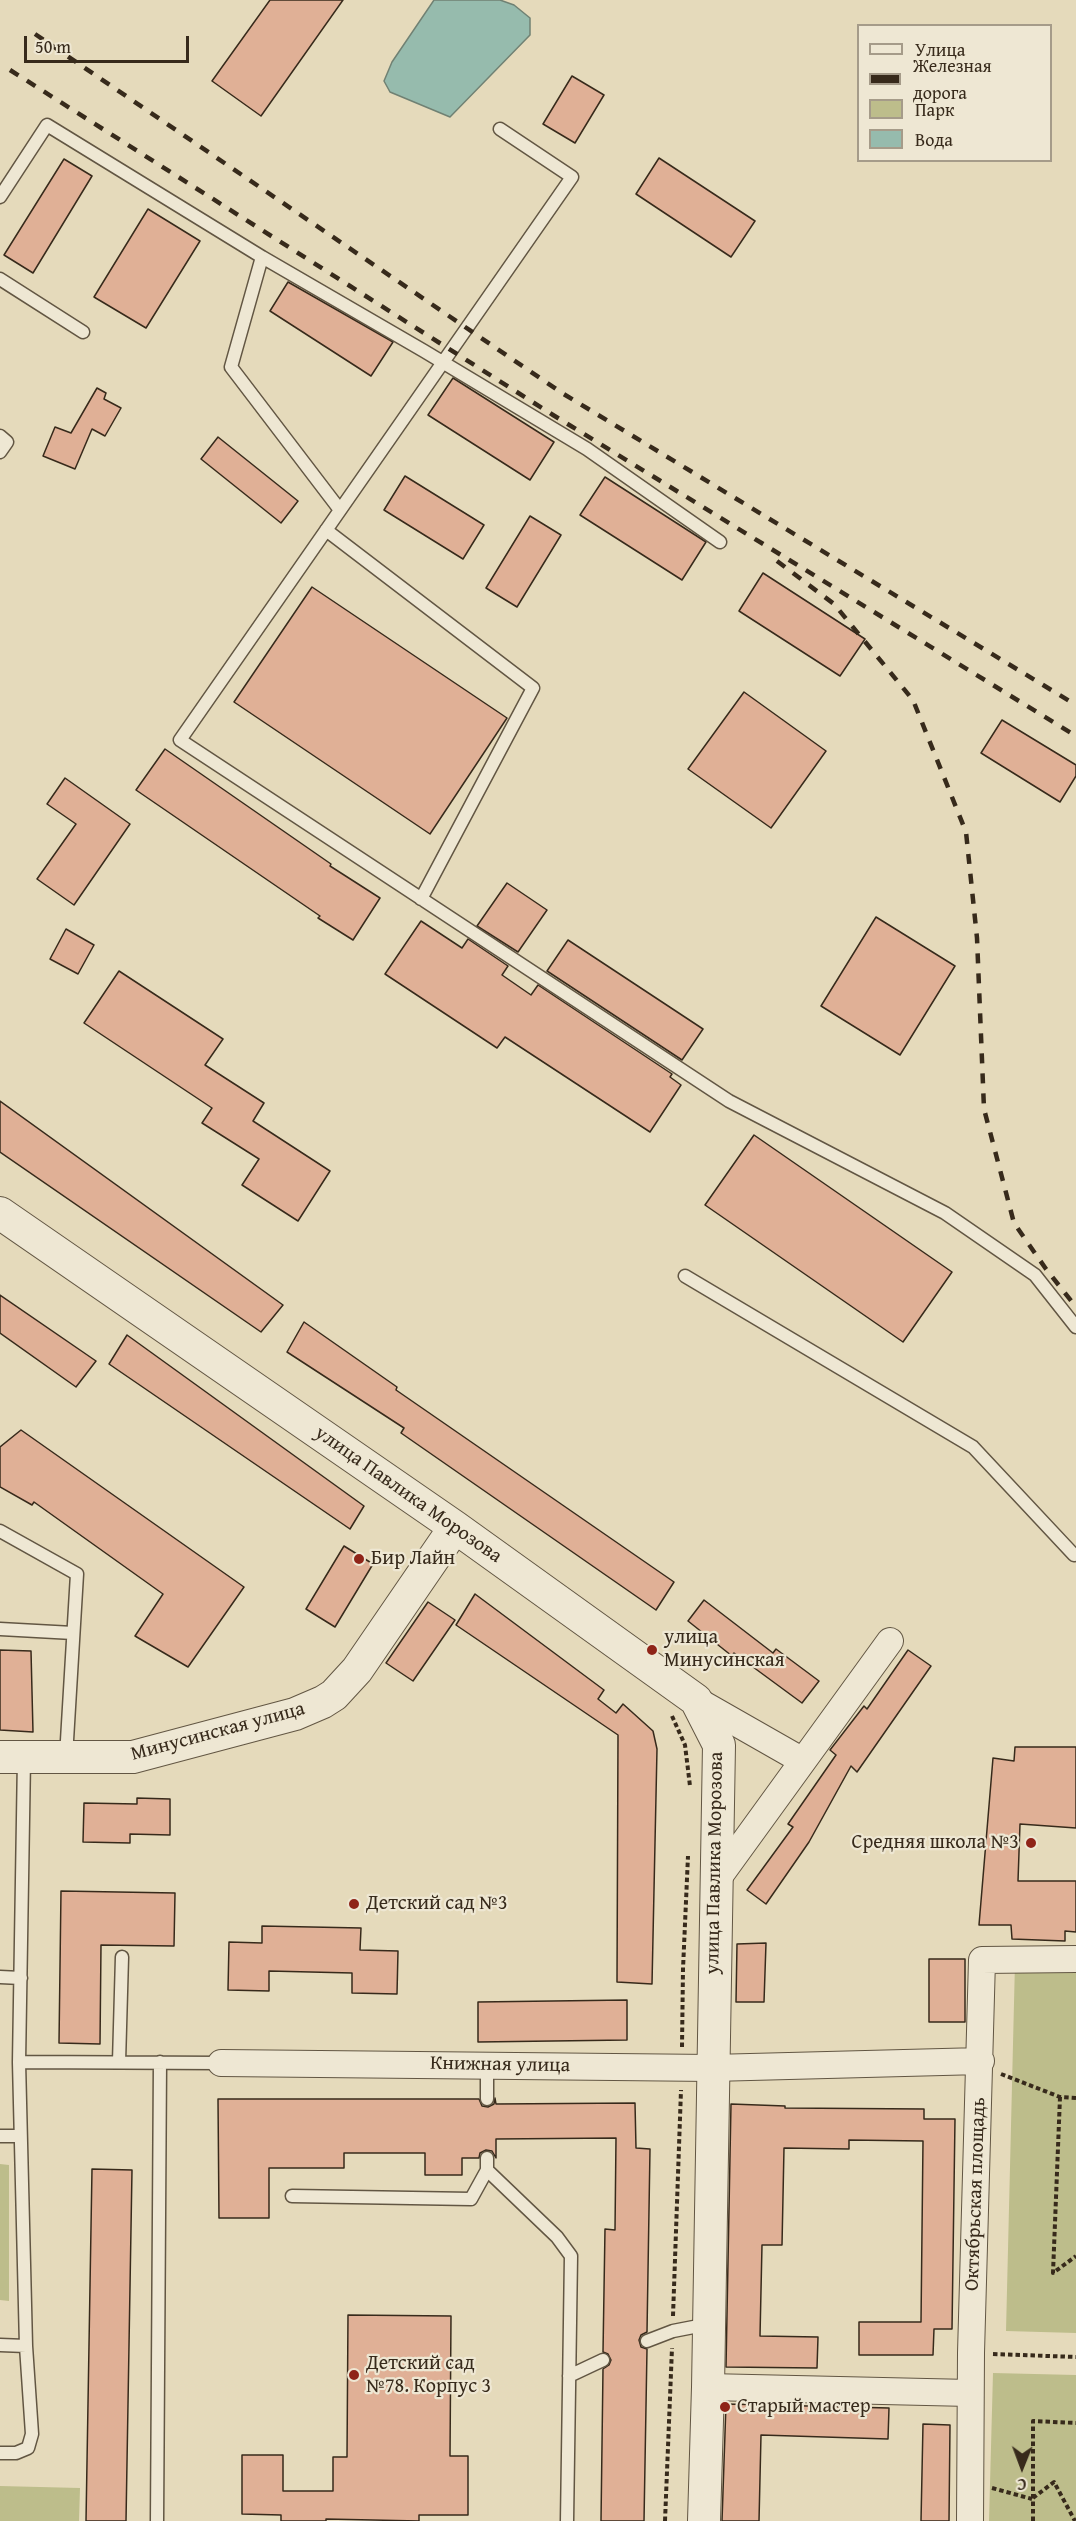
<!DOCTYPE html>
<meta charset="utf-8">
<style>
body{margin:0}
#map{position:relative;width:1076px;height:2521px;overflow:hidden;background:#e5dabb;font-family:"Gentium Book Plus",serif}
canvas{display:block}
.legend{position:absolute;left:857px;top:24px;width:195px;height:138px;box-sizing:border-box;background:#eee7d3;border:2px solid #a59b89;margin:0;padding:8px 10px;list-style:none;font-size:18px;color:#372a1b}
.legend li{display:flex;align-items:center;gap:12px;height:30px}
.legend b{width:30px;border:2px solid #a59b89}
.north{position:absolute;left:992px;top:2437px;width:60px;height:60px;-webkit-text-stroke:4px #eee7d3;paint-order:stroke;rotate:181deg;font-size:16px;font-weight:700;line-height:24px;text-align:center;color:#372a1b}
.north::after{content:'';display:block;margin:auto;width:21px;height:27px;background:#372a1b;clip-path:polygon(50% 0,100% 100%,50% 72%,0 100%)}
.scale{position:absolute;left:24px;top:36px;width:165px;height:27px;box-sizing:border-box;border:3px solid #372a1b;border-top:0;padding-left:8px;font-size:18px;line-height:21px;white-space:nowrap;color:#372a1b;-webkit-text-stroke:4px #eee7d3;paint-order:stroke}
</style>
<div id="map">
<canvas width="1076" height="2521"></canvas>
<ul class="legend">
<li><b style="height:8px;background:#eee7d3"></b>Улица</li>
<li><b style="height:8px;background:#372a1b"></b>Железная дорога</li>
<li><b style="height:16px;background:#bdbd8b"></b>Парк</li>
<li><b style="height:16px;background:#96bbad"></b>Вода</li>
</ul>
<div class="north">С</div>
<div class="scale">50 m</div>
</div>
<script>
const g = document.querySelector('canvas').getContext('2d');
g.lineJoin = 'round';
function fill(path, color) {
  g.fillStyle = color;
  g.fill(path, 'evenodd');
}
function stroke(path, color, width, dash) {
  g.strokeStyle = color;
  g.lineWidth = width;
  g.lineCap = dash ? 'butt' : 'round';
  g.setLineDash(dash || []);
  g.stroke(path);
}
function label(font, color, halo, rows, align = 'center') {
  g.font = font + ' "Gentium Book Plus",serif';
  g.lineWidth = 4.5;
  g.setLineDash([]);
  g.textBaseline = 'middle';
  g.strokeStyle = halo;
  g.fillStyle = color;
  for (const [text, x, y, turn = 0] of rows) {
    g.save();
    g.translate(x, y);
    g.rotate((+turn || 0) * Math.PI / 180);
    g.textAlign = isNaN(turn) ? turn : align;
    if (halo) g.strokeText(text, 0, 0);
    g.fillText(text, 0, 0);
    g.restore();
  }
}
const green = new Path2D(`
 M 1015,1962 L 1076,1963 L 1076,2333 L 1006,2331 Z
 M 0,2164 L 9,2165 L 9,2301 L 0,2300 Z
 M 993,2373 L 1076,2375 L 1076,2521 L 989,2521 Z
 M 0,2486 L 80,2488 L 79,2521 L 0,2521 Z`);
const water = new Path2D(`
 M 434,0 L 500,0 L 514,5 L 530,18 L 530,35 L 450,117 L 390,92 L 384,81 L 392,62 Z`);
const building = new Path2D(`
 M 270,0 L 343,0 L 261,116 L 212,81 Z
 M 572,76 L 604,95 L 575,143 L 543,124 Z
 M 659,158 L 755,221 L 731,257 L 636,194 Z
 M 64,159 L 92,176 L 33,273 L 4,255 Z
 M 148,209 L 200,241 L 146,328 L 94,297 Z
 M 288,282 L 393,342 L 371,376 L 270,311 Z
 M 453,378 L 554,442 L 530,480 L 428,415 Z
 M 97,388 L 106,393 L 104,399 L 121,408 L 105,436 L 92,429 L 75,469 L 43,456 L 55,427 L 71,433 Z
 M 218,437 L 298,501 L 281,523 L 201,459 Z
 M 405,476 L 484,525 L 463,559 L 384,510 Z
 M 605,477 L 706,542 L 682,580 L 580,515 Z
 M 530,516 L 561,535 L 517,607 L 486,588 Z
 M 763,573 L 865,639 L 840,676 L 739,611 Z
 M 312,587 L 507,718 L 430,834 L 234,702 Z
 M 744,692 L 826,751 L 771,828 L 688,769 Z
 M 1002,720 L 1076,765 L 1076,776 L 1060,802 L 981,753 Z
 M 165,749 L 331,864 L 330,866 L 380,898 L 353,940 L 318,918 L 320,916 L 136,790 Z
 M 65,778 L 130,824 L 74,905 L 37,879 L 76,824 L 47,804 Z
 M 507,883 L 547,910 L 518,952 L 477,926 Z
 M 876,917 L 955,966 L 900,1055 L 821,1006 Z
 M 421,921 L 462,948 L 468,939 L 508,966 L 502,975 L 531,995 L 538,985 L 672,1074 L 670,1077 L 681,1085 L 650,1132 L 505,1037 L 497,1048 L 385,974 Z
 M 66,929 L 94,945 L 78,974 L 50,959 Z
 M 568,940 L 703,1029 L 682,1060 L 547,971 Z
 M 119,971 L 223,1039 L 205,1065 L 264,1103 L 253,1121 L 330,1171 L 298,1221 L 242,1185 L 259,1159 L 202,1123 L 212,1108 L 84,1023 Z
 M 0,1101 L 283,1305 L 261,1332 L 0,1152 Z
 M 754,1135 L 952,1272 L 903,1342 L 705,1205 Z
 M 0,1295 L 96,1361 L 76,1387 L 0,1333 Z
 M 304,1322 L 397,1387 L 396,1390 L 674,1582 L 656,1610 L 401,1433 L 404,1428 L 287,1352 Z
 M 127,1335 L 364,1506 L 350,1529 L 109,1364 Z
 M 21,1430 L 244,1587 L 188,1667 L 135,1636 L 163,1594 L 34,1502 L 32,1505 L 0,1487 L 0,1447 Z
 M 344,1546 L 373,1564 L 335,1627 L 306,1609 Z
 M 475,1594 L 604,1690 L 598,1699 L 616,1713 L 623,1704 L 653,1731 L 657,1749 L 652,1984 L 617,1982 L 618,1735 L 456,1625 Z
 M 704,1600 L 773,1653 L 776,1649 L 819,1681 L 802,1703 L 734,1653 L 732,1656 L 688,1621 Z
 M 428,1602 L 455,1620 L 413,1681 L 386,1663 Z
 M 0,1650 L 31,1651 L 33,1732 L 0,1730 Z
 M 908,1650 L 931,1666 L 857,1772 L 851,1766 L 809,1842 L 766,1904 L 747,1890 L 793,1827 L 788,1824 L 836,1755 L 830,1750 L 864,1706 L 867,1709 Z
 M 1015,1747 L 1076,1747 L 1076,1828 L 1020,1824 L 1018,1881 L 1076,1881 L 1076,1932 L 1065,1931 L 1065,1941 L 1012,1939 L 1011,1925 L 979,1925 L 993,1758 L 1014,1761 Z
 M 137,1798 L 170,1799 L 170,1835 L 130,1834 L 130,1843 L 83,1842 L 84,1803 L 137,1804 Z
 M 61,1891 L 175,1893 L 174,1946 L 101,1945 L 100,2044 L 59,2043 Z
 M 262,1926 L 361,1928 L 360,1950 L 398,1951 L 397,1994 L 352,1993 L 352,1973 L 269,1971 L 269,1991 L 228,1990 L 229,1942 L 262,1943 Z
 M 766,1943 L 764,2002 L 736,2002 L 737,1944 Z
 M 929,1959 L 965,1959 L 965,2022 L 929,2022 Z
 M 627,2000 L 627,2040 L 478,2042 L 478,2002 Z
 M 495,2098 L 496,2104 L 635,2103 L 636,2148 L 650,2149 L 647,2332 L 641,2335 L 639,2340 L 641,2347 L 647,2349 L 644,2521 L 601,2521 L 603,2369 L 609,2365 L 611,2360 L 608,2354 L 603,2352 L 605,2229 L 615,2230 L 616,2138 L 496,2139 L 496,2158 L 492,2151 L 486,2150 L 480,2153 L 479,2158 L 462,2158 L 462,2175 L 425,2175 L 425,2153 L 344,2153 L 344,2168 L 269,2168 L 269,2218 L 219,2218 L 218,2099 L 479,2099 L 482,2106 L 488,2107 L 494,2104 Z
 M 731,2104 L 785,2106 L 785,2108 L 924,2109 L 924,2119 L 955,2119 L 952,2329 L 934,2329 L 933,2355 L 859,2355 L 859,2322 L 921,2322 L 923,2141 L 849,2140 L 849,2149 L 784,2148 L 782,2245 L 762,2245 L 760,2336 L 818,2337 L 817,2368 L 726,2367 Z
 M 92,2169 L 132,2170 L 126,2521 L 86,2521 Z
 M 348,2315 L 451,2316 L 450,2456 L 468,2456 L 468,2515 L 419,2515 L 419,2521 L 326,2519 L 326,2521 L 281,2521 L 281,2515 L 242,2514 L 242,2455 L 283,2455 L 283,2491 L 333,2491 L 333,2457 L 347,2457 Z
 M 726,2404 L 889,2408 L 888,2439 L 761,2435 L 759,2521 L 722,2521 Z
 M 923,2424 L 950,2425 L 949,2521 L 921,2521 Z`);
const path = new Path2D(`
 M 672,1716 L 685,1745 L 690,1786
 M 682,2047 L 683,1969 L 688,1856
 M 1001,2074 L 1060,2097 L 1076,2098
 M 1060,2097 L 1053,2273 L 1076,2256
 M 673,2316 L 681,2090
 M 993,2354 L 1076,2357
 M 992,2488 L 1032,2499
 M 1033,2498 L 1054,2482 L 1075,2521
 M 665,2521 L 672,2348
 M 1033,2521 L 1033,2421 L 1076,2423`);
const service = new Path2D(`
 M 500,129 L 572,177 L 180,740 L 729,1101 L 945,1213 L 1035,1275 L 1076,1327
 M 0,197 L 47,125 L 262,257 L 231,367 L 340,510
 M 262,257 L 424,351 L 587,449 L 720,542
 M 0,279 L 83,332
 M 0,436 L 7,442 L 0,452
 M 326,530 L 533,688 L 421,899
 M 685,1276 L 973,1447 L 1074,1555
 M 0,1531 L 77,1574 L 66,1757
 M 0,1629 L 73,1633
 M 0,1977 L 21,1978
 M 19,2062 L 221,2063
 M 119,2062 L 122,1957
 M 487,2099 L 487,2064
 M 0,2136 L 20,2136
 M 487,2158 L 487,2170 L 557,2237 L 571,2256 L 567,2521
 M 292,2196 L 471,2199 L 487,2170
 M 647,2341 L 673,2331 L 709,2324
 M 0,2345 L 26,2346
 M 569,2376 L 603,2360
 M 0,2453 L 16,2453 L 28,2448 L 32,2434 L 26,2346 L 19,2062 L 24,1758
 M 157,2521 L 160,2062`);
const minor = new Path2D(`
 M 696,1700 L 803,1761
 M 716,1881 L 890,1641
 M 221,2063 L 712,2068 L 981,2061
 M 708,2387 L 970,2393
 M 970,2521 L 971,2353 L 982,1960 L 1076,1959`);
const tertiary = new Path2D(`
 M 0,1213 L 455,1527 L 696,1700 L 719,1745 L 708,2387 L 704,2521
 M 0,1757 L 133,1757 L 295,1714 L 323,1702 L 334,1695 L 357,1670 L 455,1527`);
const rail = new Path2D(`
 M 35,34 L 562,393 L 1076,705
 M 10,70 L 553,415 L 1076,736
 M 777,561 L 834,604 L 913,700 L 966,832 L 977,938 L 984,1109 L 1014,1223 L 1046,1269 L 1076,1307`);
const markers = [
 [359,1559,6,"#8f2418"],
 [652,1650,6,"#8f2418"],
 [1031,1843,6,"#8f2418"],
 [354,1904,6,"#8f2418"],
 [354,2375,6,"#8f2418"],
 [725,2407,6,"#8f2418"]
];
const streetNames = [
 ["улица Павлика Морозова",408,1495,35],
 ["Минусинская улица",218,1732,-15],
 ["улица Павлика Морозова",715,1863,-89],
 ["Книжная улица",500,2065,1],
 ["Октябрьская площадь",976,2194,-88]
];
const poiNames = [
 ["Бир Лайн",371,1559],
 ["улица",664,1638],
 ["Минусинская",664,1661],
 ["Средняя школа №3",1019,1843,"right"],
 ["Детский сад №3",366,1904],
 ["Детский сад",366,2364],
 ["№78. Корпус 3",366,2387],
 ["Старый мастер",737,2407]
];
fill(green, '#bdbd8b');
fill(water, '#96bbad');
stroke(water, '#708173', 1.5);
fill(building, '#e0b096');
stroke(building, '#372a1b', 1.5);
stroke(service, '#625643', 15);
stroke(minor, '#625643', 28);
stroke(tertiary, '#625643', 34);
stroke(path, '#372a1b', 4, [4.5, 3]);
stroke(service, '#eee7d3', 12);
stroke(minor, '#eee7d3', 26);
stroke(tertiary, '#eee7d3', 32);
stroke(rail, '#372a1b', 4.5, [10, 10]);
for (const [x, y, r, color] of markers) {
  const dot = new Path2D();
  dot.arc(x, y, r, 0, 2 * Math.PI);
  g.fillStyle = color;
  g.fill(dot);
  stroke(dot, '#eee7d3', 2);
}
label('20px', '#372a1b', '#eee7d3', streetNames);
label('20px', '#372a1b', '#eee7d3', poiNames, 'left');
</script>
